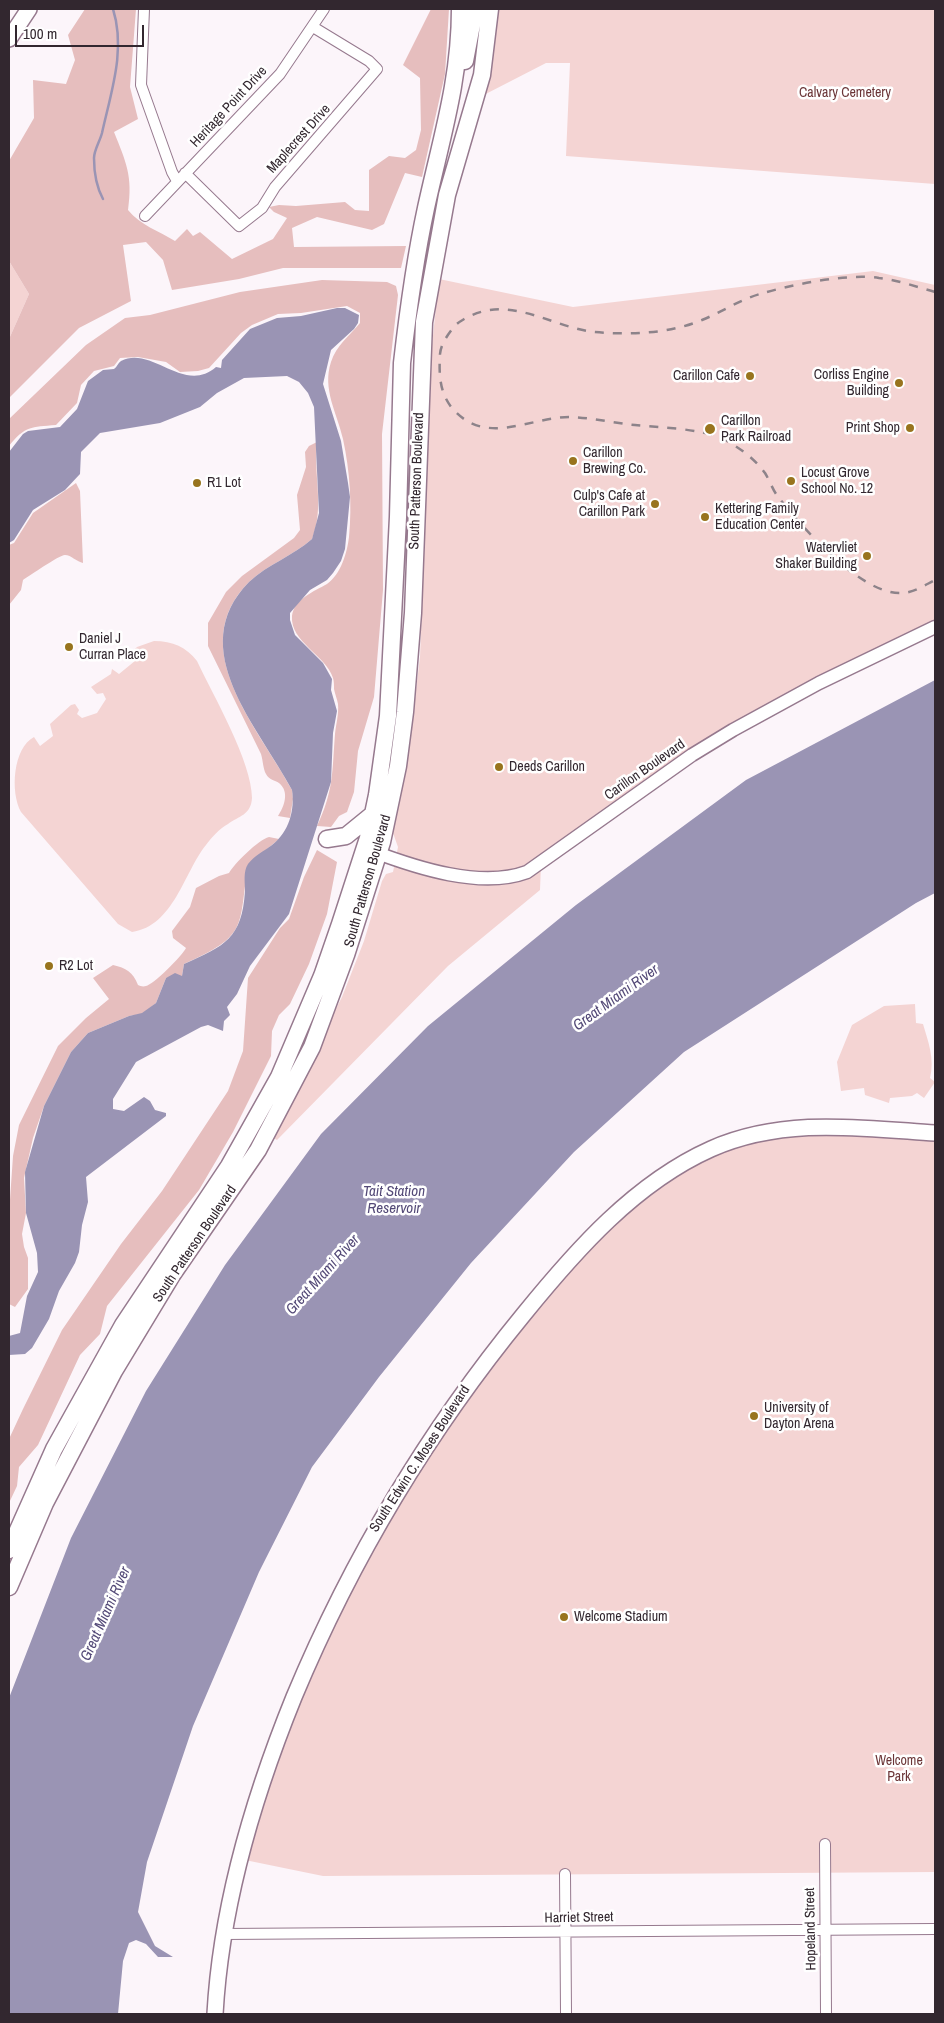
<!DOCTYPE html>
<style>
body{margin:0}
#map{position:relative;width:944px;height:2023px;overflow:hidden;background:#fcf5fa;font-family:"Archivo Narrow",sans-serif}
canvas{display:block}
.frame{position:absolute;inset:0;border:10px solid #32272f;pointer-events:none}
.scale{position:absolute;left:15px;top:25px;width:129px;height:22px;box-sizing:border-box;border:2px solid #32272f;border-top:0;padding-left:6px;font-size:15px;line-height:18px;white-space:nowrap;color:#32272f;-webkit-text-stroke:4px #fff;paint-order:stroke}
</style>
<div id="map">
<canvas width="944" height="2023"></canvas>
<div class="frame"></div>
<div class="scale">100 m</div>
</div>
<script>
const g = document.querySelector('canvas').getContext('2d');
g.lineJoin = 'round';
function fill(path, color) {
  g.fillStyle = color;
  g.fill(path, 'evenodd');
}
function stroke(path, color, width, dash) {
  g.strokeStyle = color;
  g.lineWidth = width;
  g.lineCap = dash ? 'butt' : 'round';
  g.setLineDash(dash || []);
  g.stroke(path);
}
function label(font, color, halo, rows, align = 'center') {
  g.font = font + ' "Archivo Narrow",sans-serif';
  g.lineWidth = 5;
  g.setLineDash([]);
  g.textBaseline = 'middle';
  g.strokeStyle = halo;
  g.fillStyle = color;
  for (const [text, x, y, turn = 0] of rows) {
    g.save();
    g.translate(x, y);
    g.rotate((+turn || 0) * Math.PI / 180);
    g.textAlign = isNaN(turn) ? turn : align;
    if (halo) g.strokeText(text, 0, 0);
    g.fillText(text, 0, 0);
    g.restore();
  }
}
const green = new Path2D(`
 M 490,9 L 935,9 L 935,184 L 566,156 L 570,63 L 546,63 L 476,99 Z
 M 9,261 L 29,294 L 9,339 Z
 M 873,271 L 935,285 L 935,627 L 774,707 L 541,864 L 540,890 L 448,966 L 277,1140 L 270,1136 L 342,997 L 364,941 L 382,881 L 386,874 L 393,872 L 398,847 L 393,833 L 408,756 L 420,657 L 432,345 L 439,279 L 573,307 Z
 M 154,641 C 173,641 186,647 197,661 C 213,695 252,762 252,798 C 251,815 239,816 228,824 C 219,829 212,837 206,845 C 184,872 174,926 132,932 L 118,924 L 21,812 C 10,792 13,748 34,737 L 40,746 L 53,736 L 50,724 L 71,705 L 75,704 L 79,710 L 77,714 L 82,718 L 97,713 L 106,699 L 103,693 L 97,694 L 91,687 L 111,674 L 112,669 L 119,674 L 141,656 L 135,649 L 137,647 Z
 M 915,1004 L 916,1023 L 923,1024 C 928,1041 935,1059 930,1078 L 935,1082 L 924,1098 L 917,1093 L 912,1096 L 890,1098 L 889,1103 L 865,1095 L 864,1088 L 841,1091 L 837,1062 L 852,1025 L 884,1006 Z
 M 935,1133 L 935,1872 L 323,1876 L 240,1859 L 250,1822 L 364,1548 L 533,1303 L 656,1181 L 753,1135 Z`);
const forest = new Path2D(`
 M 85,9 L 136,9 L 130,87 L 138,119 L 114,132 C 126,162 133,176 128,210 C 140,225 159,231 175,241 L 187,229 L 193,236 L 200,232 L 232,259 L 273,239 L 287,218 L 274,212 L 269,207 L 279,205 L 296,206 L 345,202 L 355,210 L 369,211 L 369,170 L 389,156 L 405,158 L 416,150 L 421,130 L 420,78 L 403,65 L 431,9 L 449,9 L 445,74 L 422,177 L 405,173 L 384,224 L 372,230 L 317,217 L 292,228 L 294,247 L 406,246 L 401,268 L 283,268 L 239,279 L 172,290 L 163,260 L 146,242 L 123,245 L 131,301 L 79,328 L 9,398 L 9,339 L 29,294 L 9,261 L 9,161 L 34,118 L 33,80 L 66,84 L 75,60 L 68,35 Z
 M 322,280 L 387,282 L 396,286 L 398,295 L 382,434 L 383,590 L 374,697 L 358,751 L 354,792 L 347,812 L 339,816 L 331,827 L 317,826 C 334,790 332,772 335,734 C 336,724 339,714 338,704 C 337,699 335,694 334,689 C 334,686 334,681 333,678 C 326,655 290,642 292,616 C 294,599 315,591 327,584 C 341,574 347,553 349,537 C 352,504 350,472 343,439 C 337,413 322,389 331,362 C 336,346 350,335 360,323 L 360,313 L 347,306 L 301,313 L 278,314 L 252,325 L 241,333 L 209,368 L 198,371 L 180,372 L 166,362 L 138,357 L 120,358 L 114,366 L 94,371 L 81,385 L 77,403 L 56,425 C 31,427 25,426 9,446 L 9,419 L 86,345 L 125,318 L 150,315 L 240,292 Z
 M 317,442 C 313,475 325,507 312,539 C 293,556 268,564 249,582 C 183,648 259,728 292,790 L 293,799 L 290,818 L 278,816 C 284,807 290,792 279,783 C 275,780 269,780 266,774 C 263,769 263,760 261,754 L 208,646 L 208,623 L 226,592 L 242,576 L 294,538 L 300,530 L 297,495 L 306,467 L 305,452 L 309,446 Z
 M 76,483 L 80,491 L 83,563 C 77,562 71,555 65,555 C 61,554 29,576 23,580 L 21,590 L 9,605 L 9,545 L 14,543 L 33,513 Z
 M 269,837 L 279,839 L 248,865 C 238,928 249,935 184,964 L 182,976 L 166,978 L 156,1003 L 150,1008 L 142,1014 L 129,1016 L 88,1033 L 71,1052 L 44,1106 L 33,1138 L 24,1178 L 26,1213 L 22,1234 L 24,1247 L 28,1258 L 28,1289 L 15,1307 L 9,1304 L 9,1214 L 13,1156 L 19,1125 L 58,1046 L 86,1018 L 109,999 L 93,978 L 113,965 C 126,968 133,972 138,985 C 140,986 143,987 146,986 C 153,985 183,955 186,948 L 173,938 L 172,931 L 190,907 L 196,888 L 219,876 L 229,873 C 235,863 258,840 269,837 Z
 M 317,850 L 337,862 L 327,914 L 309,964 L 290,1004 L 279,1015 L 272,1031 L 271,1056 L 233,1132 L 199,1190 L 107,1306 L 100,1334 L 80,1355 L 38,1445 L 19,1467 L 17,1486 L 9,1503 L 9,1439 L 23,1409 L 62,1330 L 121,1244 L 162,1191 L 228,1091 L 243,1051 L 248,978 L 280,928 L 289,919 L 304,877 Z`);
const water = new Path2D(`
 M 337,308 L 345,308 L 359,315 L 358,323 L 354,329 L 331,350 L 323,384 L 341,441 L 348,483 L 350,497 L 345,549 L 341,561 L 333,573 L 327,580 L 310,590 L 290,613 L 290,620 L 295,635 L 323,663 L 332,679 L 331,690 L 337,711 L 333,733 L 331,782 L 289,914 L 250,966 L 237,994 L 227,1007 L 230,1015 L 224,1021 L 223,1031 L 208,1025 L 201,1027 L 136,1062 L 113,1099 L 113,1109 L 124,1111 L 144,1097 L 150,1101 L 155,1110 L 166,1113 L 166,1116 L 86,1177 L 88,1202 L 82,1225 L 79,1252 L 75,1263 L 59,1291 L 49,1319 L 32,1348 L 25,1354 L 9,1355 L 9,1336 L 20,1333 L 27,1296 L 38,1272 L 37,1253 L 26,1213 L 25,1172 L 44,1106 L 71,1052 L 88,1033 L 129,1016 L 142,1013 L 156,1003 L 166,978 L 175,973 L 182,976 L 184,964 C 225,946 242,938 245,891 C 245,882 243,872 248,864 C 254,856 264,851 272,845 C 289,832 295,810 292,790 C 259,727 183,649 249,582 C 268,564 293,556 312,539 L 319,513 L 314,407 L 308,393 L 299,382 L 287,376 L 244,378 L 217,393 L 200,407 L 160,423 L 100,433 L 81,452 L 80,474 L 65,490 L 33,510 L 14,540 L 9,543 L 9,452 L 23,434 L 28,431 L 60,427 L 77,409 L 88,381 L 103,370 L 114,369 C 117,367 118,363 121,361 C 152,345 184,395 216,367 L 221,368 L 222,360 L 250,329 L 277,318 L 301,316 Z
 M 935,680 L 935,893 L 916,903 L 684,1052 L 574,1152 L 471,1263 L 379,1377 L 312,1467 L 259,1572 L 193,1726 L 147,1862 L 138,1912 L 155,1946 L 173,1957 L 158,1957 L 146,1944 L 136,1940 L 129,1943 L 123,1961 L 118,2014 L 9,2014 L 9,1698 L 71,1538 L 146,1391 L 225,1265 L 321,1134 L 428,1026 L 576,905 L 746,780 Z`);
const stream = new Path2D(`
 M 103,199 C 96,186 94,173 94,158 C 94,150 100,141 102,133 C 111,92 126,50 113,9`);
const minor = new Path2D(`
 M 144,9 L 141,85 L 172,172 L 177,181
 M 185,173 L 239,226 L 262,208 L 275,187 L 377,69 L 369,61 L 313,27
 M 145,216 L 280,74 L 324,9
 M 825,1844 L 826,2014
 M 565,1874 L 566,2014
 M 223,1934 L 935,1929`);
const tertiary = new Path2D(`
 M 372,851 C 417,868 481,889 527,872 L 692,755 L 733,730 L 819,683 L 935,627`);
const secondary = new Path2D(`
 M 9,39 L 29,9
 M 215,2014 C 221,1905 253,1798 294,1697 C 352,1558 428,1431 524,1314 C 576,1250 635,1183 711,1149 C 783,1117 860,1128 935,1133`);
const primary = new Path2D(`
 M 465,61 L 475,9
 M 327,839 L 346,836 L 373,814
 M 9,1550 L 54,1449 L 123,1325 L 229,1166 L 279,1077 L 322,976 L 340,924 L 368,838 L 377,795 L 388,716 L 398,517 L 402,363 C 408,311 415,259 426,208 C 441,139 460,81 460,9
 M 9,1587 L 45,1503 L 114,1371 L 172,1275 L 258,1150 L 312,1047 L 346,955 L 382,842 L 398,766 L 405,712 L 413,613 L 424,322 L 447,195 L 482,75 L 490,9`);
const rail = new Path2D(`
 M 935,292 C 917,287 898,280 879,278 C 848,273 790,285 760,294 C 739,300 722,312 702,320 C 668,334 630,335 594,332 C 551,327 510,294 466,318 C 461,321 457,323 453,328 C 447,336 441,344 440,354 C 439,373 439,392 452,408 C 486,448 531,416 572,417 C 593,418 614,423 635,425 C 661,428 702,428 725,440 C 740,448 755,459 765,473 C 770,481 773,491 779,498 C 803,528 867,603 909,592 C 918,590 927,584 935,580`);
const markers = [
 [750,376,5,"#98741e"],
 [899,383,5,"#98741e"],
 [910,428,5,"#98741e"],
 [710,429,6,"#98741e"],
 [573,461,5,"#98741e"],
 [791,481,5,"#98741e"],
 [197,483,5,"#98741e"],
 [655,504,5,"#98741e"],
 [705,517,5,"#98741e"],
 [867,556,5,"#98741e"],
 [69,647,5,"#98741e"],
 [499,767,5,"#98741e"],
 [49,966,5,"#98741e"],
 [754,1416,5,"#98741e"],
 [564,1617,5,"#98741e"]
];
const parkNames = [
 ["Calvary Cemetery",845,93],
 ["Welcome",899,1761],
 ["Park",899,1777]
];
const streetNames = [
 ["Heritage Point Drive",229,107,-47],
 ["Maplecrest Drive",299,139,-48],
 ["South Patterson Boulevard",417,481,-88],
 ["Carillon Boulevard",645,770,-35],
 ["South Patterson Boulevard",368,881,-74],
 ["South Patterson Boulevard",195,1244,-56],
 ["South Edwin C. Moses Boulevard",420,1459,-57],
 ["Harriet Street",579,1918,-1],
 ["Hopeland Street",811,1929,-91]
];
const poiNames = [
 ["Corliss Engine",889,375,"right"],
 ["Building",889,391,"right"],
 ["Carillon Cafe",740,376,"right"],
 ["Carillon",721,421],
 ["Park Railroad",721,437],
 ["Print Shop",900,428,"right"],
 ["Carillon",583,453],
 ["Brewing Co.",583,469],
 ["Locust Grove",801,473],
 ["School No. 12",801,489],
 ["R1 Lot",207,483],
 ["Culp's Cafe at",645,496,"right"],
 ["Carillon Park",645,512,"right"],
 ["Kettering Family",715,509],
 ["Education Center",715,525],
 ["Watervliet",857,548,"right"],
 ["Shaker Building",857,564,"right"],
 ["Daniel J",79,639],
 ["Curran Place",79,655],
 ["Deeds Carillon",509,767],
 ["R2 Lot",59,966],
 ["University of",764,1408],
 ["Dayton Arena",764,1424],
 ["Welcome Stadium",574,1617]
];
const waterNames = [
 ["Great Miami River",616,998,-36],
 ["Tait Station",394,1192],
 ["Reservoir",394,1209],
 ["Great Miami River",323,1275,-48],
 ["Great Miami River",106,1614,-66]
];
fill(green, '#f4d4d3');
fill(forest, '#e6bebe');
fill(water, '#9a94b4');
stroke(stream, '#9a94b4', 2.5);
stroke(minor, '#96798e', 12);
stroke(tertiary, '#96798e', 15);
stroke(secondary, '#96798e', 18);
stroke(primary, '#96798e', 19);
stroke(minor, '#fff', 10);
stroke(tertiary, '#fff', 12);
stroke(secondary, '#fff', 15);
stroke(primary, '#fff', 16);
stroke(rail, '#8d838a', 2.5, [9, 9]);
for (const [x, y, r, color] of markers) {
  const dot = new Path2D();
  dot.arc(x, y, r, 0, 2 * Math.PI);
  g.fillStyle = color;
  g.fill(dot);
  stroke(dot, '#fff', 2);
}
label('14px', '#6b3537', '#fff', parkNames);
label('14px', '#32272f', '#fff', streetNames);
label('14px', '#32272f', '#fff', poiNames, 'left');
label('italic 15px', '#534977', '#fff', waterNames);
</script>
